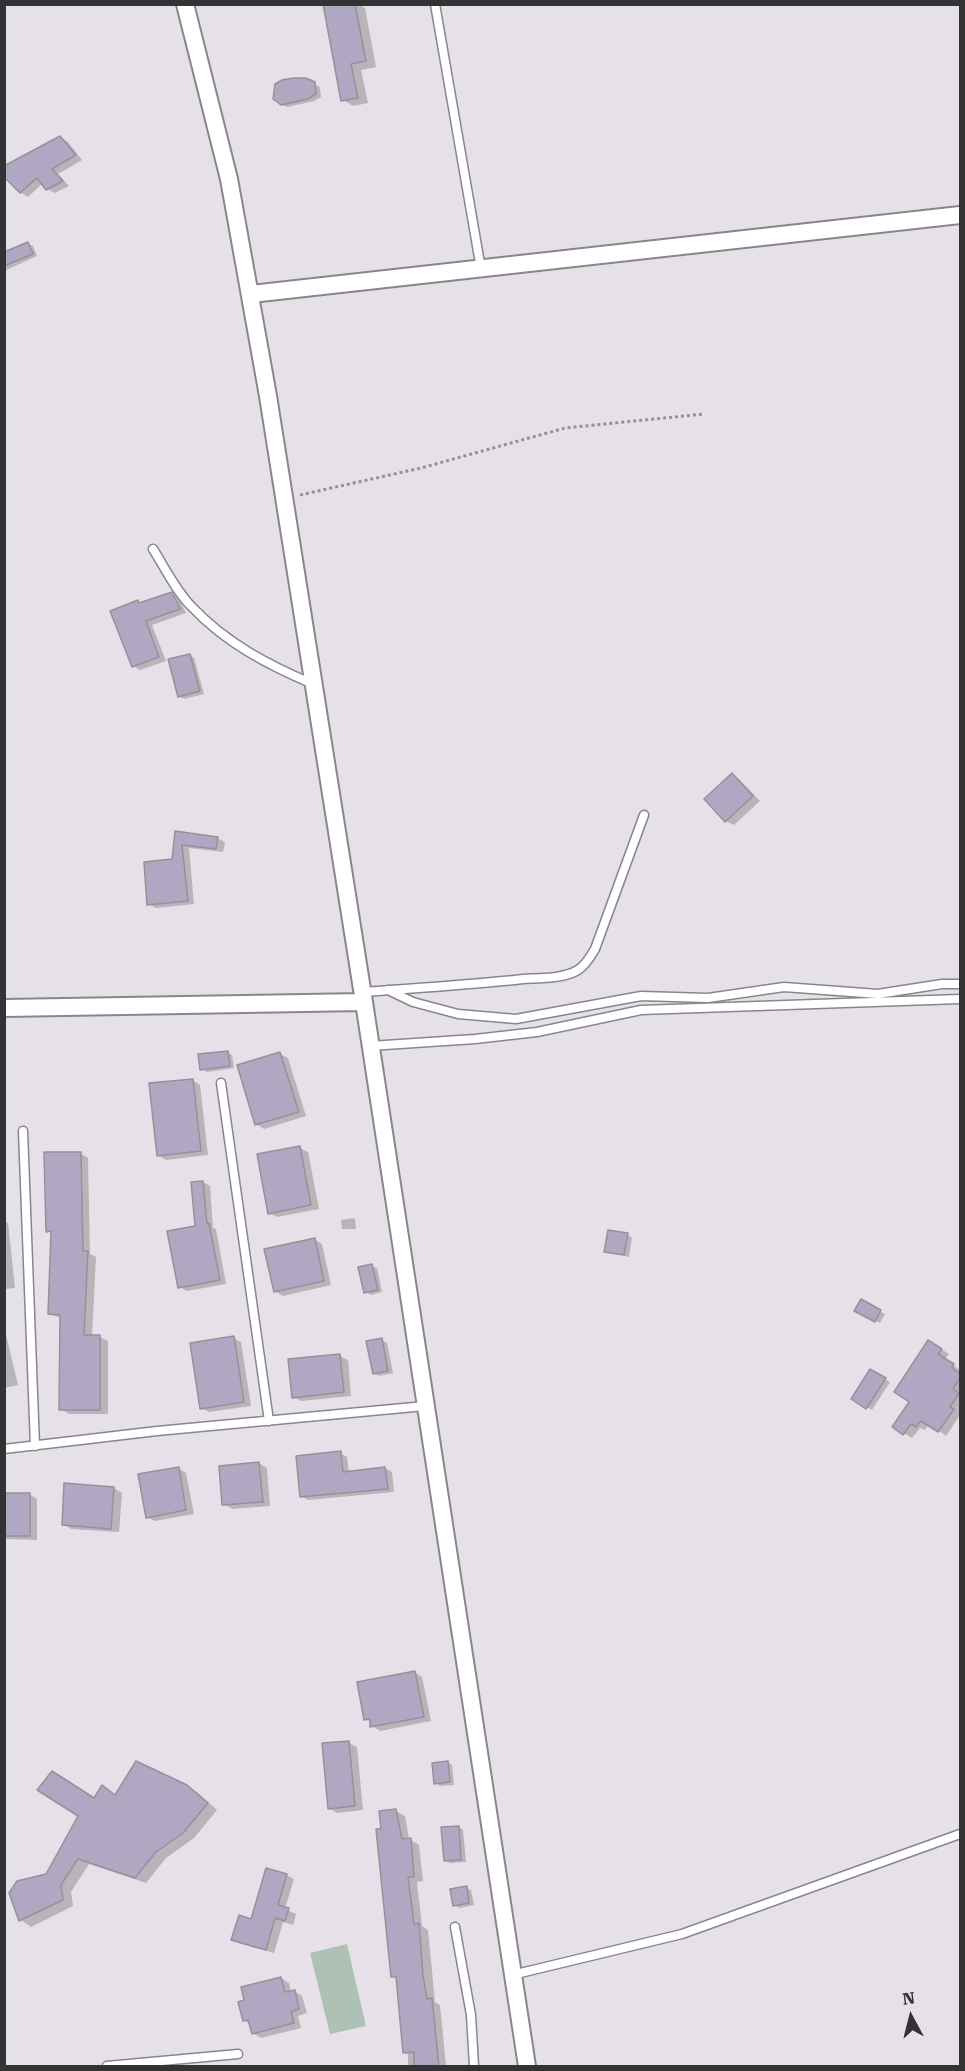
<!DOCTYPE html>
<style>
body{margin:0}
#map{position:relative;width:965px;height:2071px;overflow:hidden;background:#e6e1e8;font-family:"Roboto Serif",serif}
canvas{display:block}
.frame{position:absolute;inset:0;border:6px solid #333234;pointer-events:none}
.north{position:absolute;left:881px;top:1987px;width:60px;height:60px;-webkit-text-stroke:4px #e6e1e8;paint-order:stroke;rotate:353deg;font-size:16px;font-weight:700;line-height:24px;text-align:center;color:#333234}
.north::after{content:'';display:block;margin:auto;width:21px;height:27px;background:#333234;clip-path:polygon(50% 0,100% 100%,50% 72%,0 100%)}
</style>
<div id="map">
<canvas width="965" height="2071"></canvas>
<div class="frame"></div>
<div class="north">N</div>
</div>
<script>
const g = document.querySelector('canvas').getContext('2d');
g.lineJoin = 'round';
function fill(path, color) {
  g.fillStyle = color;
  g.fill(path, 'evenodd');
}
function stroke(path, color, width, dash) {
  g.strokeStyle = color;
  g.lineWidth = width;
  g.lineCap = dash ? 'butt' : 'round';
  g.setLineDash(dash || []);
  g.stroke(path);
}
const green = new Path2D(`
 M 347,1944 L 366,2026 L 330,2034 L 310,1953 Z`);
const shadow = new Path2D(`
 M 324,4 L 358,4 L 365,8 L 376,67 L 361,70 L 368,103 L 353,106 L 343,100 Z
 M 314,84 L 320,87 L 321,97 L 314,101 L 287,107 L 281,104 Z
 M 60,138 L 68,142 L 82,160 L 58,174 L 69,186 L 55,193 L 47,189 L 43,183 L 28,197 L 20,192 Z
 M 28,244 L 33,246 L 37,256 L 4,271 L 4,254 Z
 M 171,593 L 179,598 L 186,613 L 152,625 L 166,661 L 140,670 L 133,666 L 137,602 L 141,604 Z
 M 189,655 L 194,658 L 204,694 L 184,699 L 179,696 Z
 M 732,775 L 740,780 L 760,801 L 734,825 L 726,821 Z
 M 177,833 L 217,838 L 225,842 L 223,852 L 189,848 L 194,904 L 156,908 L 149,904 L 173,861 Z
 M 227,1052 L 232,1055 L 234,1068 L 207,1072 L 202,1069 Z
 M 280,1054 L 288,1058 L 306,1116 L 264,1129 L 256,1124 Z
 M 193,1080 L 200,1085 L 208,1155 L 166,1160 L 158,1155 Z
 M 300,1148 L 308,1152 L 319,1209 L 277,1217 L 269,1213 Z
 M 80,1153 L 88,1158 L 90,1254 L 96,1257 L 92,1337 L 100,1337 L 108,1341 L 108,1414 L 69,1414 L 61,1409 L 61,1318 L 49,1314 L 53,1234 L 47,1231 Z
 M 203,1182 L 210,1186 L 213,1228 L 216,1229 L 226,1284 L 187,1291 L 180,1287 L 196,1227 Z
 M 353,1218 L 355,1219 L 356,1229 L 342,1229 L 341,1220 Z
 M 4,1221 L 8,1223 L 15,1288 L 4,1289 Z
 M 628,1235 L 632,1238 L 629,1257 L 606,1251 Z
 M 315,1240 L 322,1244 L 331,1285 L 283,1296 L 275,1291 Z
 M 372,1266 L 377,1268 L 382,1292 L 371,1295 L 366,1292 Z
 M 861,1301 L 885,1314 L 880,1323 L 856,1310 Z
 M 4,1326 L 18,1385 L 4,1388 Z
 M 233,1338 L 241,1342 L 251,1406 L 209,1412 L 201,1408 Z
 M 382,1340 L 387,1343 L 393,1373 L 379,1376 L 374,1373 Z
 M 936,1346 L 949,1354 L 945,1359 L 960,1370 L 959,1374 L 960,1375 L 960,1415 L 946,1436 L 929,1424 L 925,1430 L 920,1428 L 912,1438 L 894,1427 L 911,1402 Z
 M 340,1356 L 348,1360 L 351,1396 L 301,1401 L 293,1397 Z
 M 871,1371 L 890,1382 L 872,1410 L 853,1399 Z
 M 340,1453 L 347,1457 L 349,1473 L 385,1468 L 392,1472 L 394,1492 L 308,1500 L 301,1496 Z
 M 259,1463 L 267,1468 L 270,1506 L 232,1509 L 224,1504 Z
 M 178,1468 L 186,1473 L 194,1514 L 155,1521 L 147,1517 Z
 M 114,1488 L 122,1493 L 119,1532 L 71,1529 L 63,1524 Z
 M 4,1494 L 29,1494 L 37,1499 L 37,1540 L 4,1539 Z
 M 414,1672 L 422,1677 L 431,1721 L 380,1731 L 372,1726 L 371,1722 L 365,1719 Z
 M 349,1743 L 357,1747 L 363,1810 L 337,1813 L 329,1808 Z
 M 447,1762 L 452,1765 L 454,1785 L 440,1786 L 436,1783 Z
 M 186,1786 L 198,1793 L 217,1810 L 194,1838 L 166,1858 L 146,1883 L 89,1864 L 71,1892 L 73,1906 L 31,1927 L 21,1920 L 11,1893 L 47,1875 L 94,1799 Z
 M 396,1811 L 405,1816 L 409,1839 L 419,1845 L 423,1881 L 417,1882 L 422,1926 L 428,1930 L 435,2002 L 440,2005 L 446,2066 L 408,2066 L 408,2054 L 405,2053 L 398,1979 L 392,1976 L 383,1830 Z
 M 459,1827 L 463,1830 L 466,1862 L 450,1863 L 445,1860 Z
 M 286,1875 L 294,1879 L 285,1909 L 296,1914 L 293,1925 L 283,1922 L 274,1953 L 241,1944 L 233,1939 L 252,1921 Z
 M 466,1888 L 471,1890 L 474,1905 L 459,1908 L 454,1905 Z
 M 281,1978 L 289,1983 L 291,1992 L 294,1991 L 302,1996 L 307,2013 L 298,2016 L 301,2028 L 261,2038 L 253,2033 L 250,2024 L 244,2020 Z`);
const building = new Path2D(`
 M 323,4 L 355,4 L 366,61 L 351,64 L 358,98 L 341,101 Z
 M 293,78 L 306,78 L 315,82 L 316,94 L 308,99 L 281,105 L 273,99 L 275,84 L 282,80 Z
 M 60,136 L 76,155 L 52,169 L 63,181 L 46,190 L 37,178 L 20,193 L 4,177 L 4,166 Z
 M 28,242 L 33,254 L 4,266 L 4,252 Z
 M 172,592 L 180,609 L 146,621 L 159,657 L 132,667 L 110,611 L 138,600 L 139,603 Z
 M 190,654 L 200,691 L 178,697 L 168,659 Z
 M 732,773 L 753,796 L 725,822 L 704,799 Z
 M 175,831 L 218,837 L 216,849 L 182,845 L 188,901 L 147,905 L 144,862 L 172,859 Z
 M 228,1051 L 230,1066 L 200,1070 L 198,1054 Z
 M 280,1052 L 299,1112 L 255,1125 L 237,1065 Z
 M 193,1079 L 201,1151 L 157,1156 L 149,1083 Z
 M 300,1146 L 311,1205 L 268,1214 L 257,1154 Z
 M 44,1152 L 81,1152 L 83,1251 L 88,1251 L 84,1335 L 100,1335 L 100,1410 L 59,1410 L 60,1315 L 48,1314 L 51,1231 L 46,1232 Z
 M 203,1181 L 207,1224 L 209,1223 L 220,1280 L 178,1288 L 167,1231 L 195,1226 L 191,1182 Z
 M 608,1230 L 628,1233 L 624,1255 L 604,1252 Z
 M 315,1238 L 324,1281 L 274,1292 L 264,1249 Z
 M 372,1264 L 378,1290 L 364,1293 L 358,1267 Z
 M 861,1299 L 881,1310 L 875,1322 L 854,1311 Z
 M 234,1336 L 244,1402 L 200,1409 L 190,1343 Z
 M 382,1338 L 388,1371 L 373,1374 L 366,1341 Z
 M 928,1340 L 942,1349 L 938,1354 L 954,1364 L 952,1368 L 960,1374 L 960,1378 L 953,1389 L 959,1393 L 950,1407 L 954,1409 L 938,1432 L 921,1421 L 916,1427 L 911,1424 L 903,1435 L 892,1427 L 909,1402 L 894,1392 Z
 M 340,1354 L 344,1392 L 292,1398 L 288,1359 Z
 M 870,1369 L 886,1378 L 866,1409 L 851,1399 Z
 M 341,1451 L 343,1472 L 385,1467 L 388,1489 L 300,1497 L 296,1456 Z
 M 259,1462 L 263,1502 L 222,1505 L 219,1466 Z
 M 179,1467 L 186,1510 L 146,1518 L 138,1474 Z
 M 64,1483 L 114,1487 L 111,1529 L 62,1525 Z
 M 4,1493 L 30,1493 L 30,1536 L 4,1536 Z
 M 415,1671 L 424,1717 L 370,1727 L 370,1719 L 364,1720 L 357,1682 Z
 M 349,1741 L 355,1806 L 328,1809 L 322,1743 Z
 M 136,1761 L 187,1785 L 208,1803 L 183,1833 L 156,1852 L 135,1878 L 78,1859 L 61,1885 L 63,1900 L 19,1921 L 9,1893 L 17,1881 L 46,1874 L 78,1816 L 37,1790 L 52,1771 L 94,1798 L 102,1785 L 115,1795 Z
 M 448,1761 L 450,1782 L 434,1784 L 432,1763 Z
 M 396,1809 L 402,1839 L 411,1838 L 414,1877 L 408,1877 L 412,1908 L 414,1924 L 419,1923 L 423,1975 L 427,1999 L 432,1998 L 439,2067 L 414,2067 L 414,2052 L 403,2053 L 396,1977 L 391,1977 L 376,1829 L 381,1829 L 379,1811 Z
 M 459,1826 L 461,1860 L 444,1861 L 441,1827 Z
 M 266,1868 L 287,1874 L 278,1905 L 289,1908 L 285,1921 L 275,1918 L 266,1950 L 231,1940 L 239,1915 L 251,1919 Z
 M 467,1886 L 469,1903 L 453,1906 L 450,1889 Z
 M 281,1977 L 285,1992 L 295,1990 L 299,2009 L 291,2012 L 294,2023 L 252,2034 L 248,2020 L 243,2021 L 238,2002 L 244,2000 L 241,1987 Z`);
const path = new Path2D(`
 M 300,495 L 421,468 L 565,428 L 704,414`);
const service = new Path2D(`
 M 435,4 L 481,269
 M 153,549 C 165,568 176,591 192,607 C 226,643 268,665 313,684
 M 388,990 L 413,1002 L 458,1014 L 516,1019 L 641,996 L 708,998 L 784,987 L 878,994 L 942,984 L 960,984
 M 362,992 C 416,988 470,985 523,979 C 540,978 563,979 578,970 C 586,965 591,956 595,949 L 644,815
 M 370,1046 L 475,1039 L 537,1032 L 641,1010 L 960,999
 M 221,1083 L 269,1421
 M 23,1131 L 35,1446
 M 4,1449 L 157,1431 L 425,1406
 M 455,1927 L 471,2015 L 474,2066
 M 512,1975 L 682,1934 L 960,1834
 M 107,2066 L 238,2054`);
const minor = new Path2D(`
 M 185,4 L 229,179 L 268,396 L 364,1002 L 527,2066
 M 251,294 L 960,215
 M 4,1008 L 364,1002`);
fill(green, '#aec1b5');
fill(shadow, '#0003');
fill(building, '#b0a7c3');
stroke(building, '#949299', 1.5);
stroke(service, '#8a858c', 11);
stroke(minor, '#8a858c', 20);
stroke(path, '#949196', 3, [3, 3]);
stroke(service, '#fff', 8);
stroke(minor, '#fff', 16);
</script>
